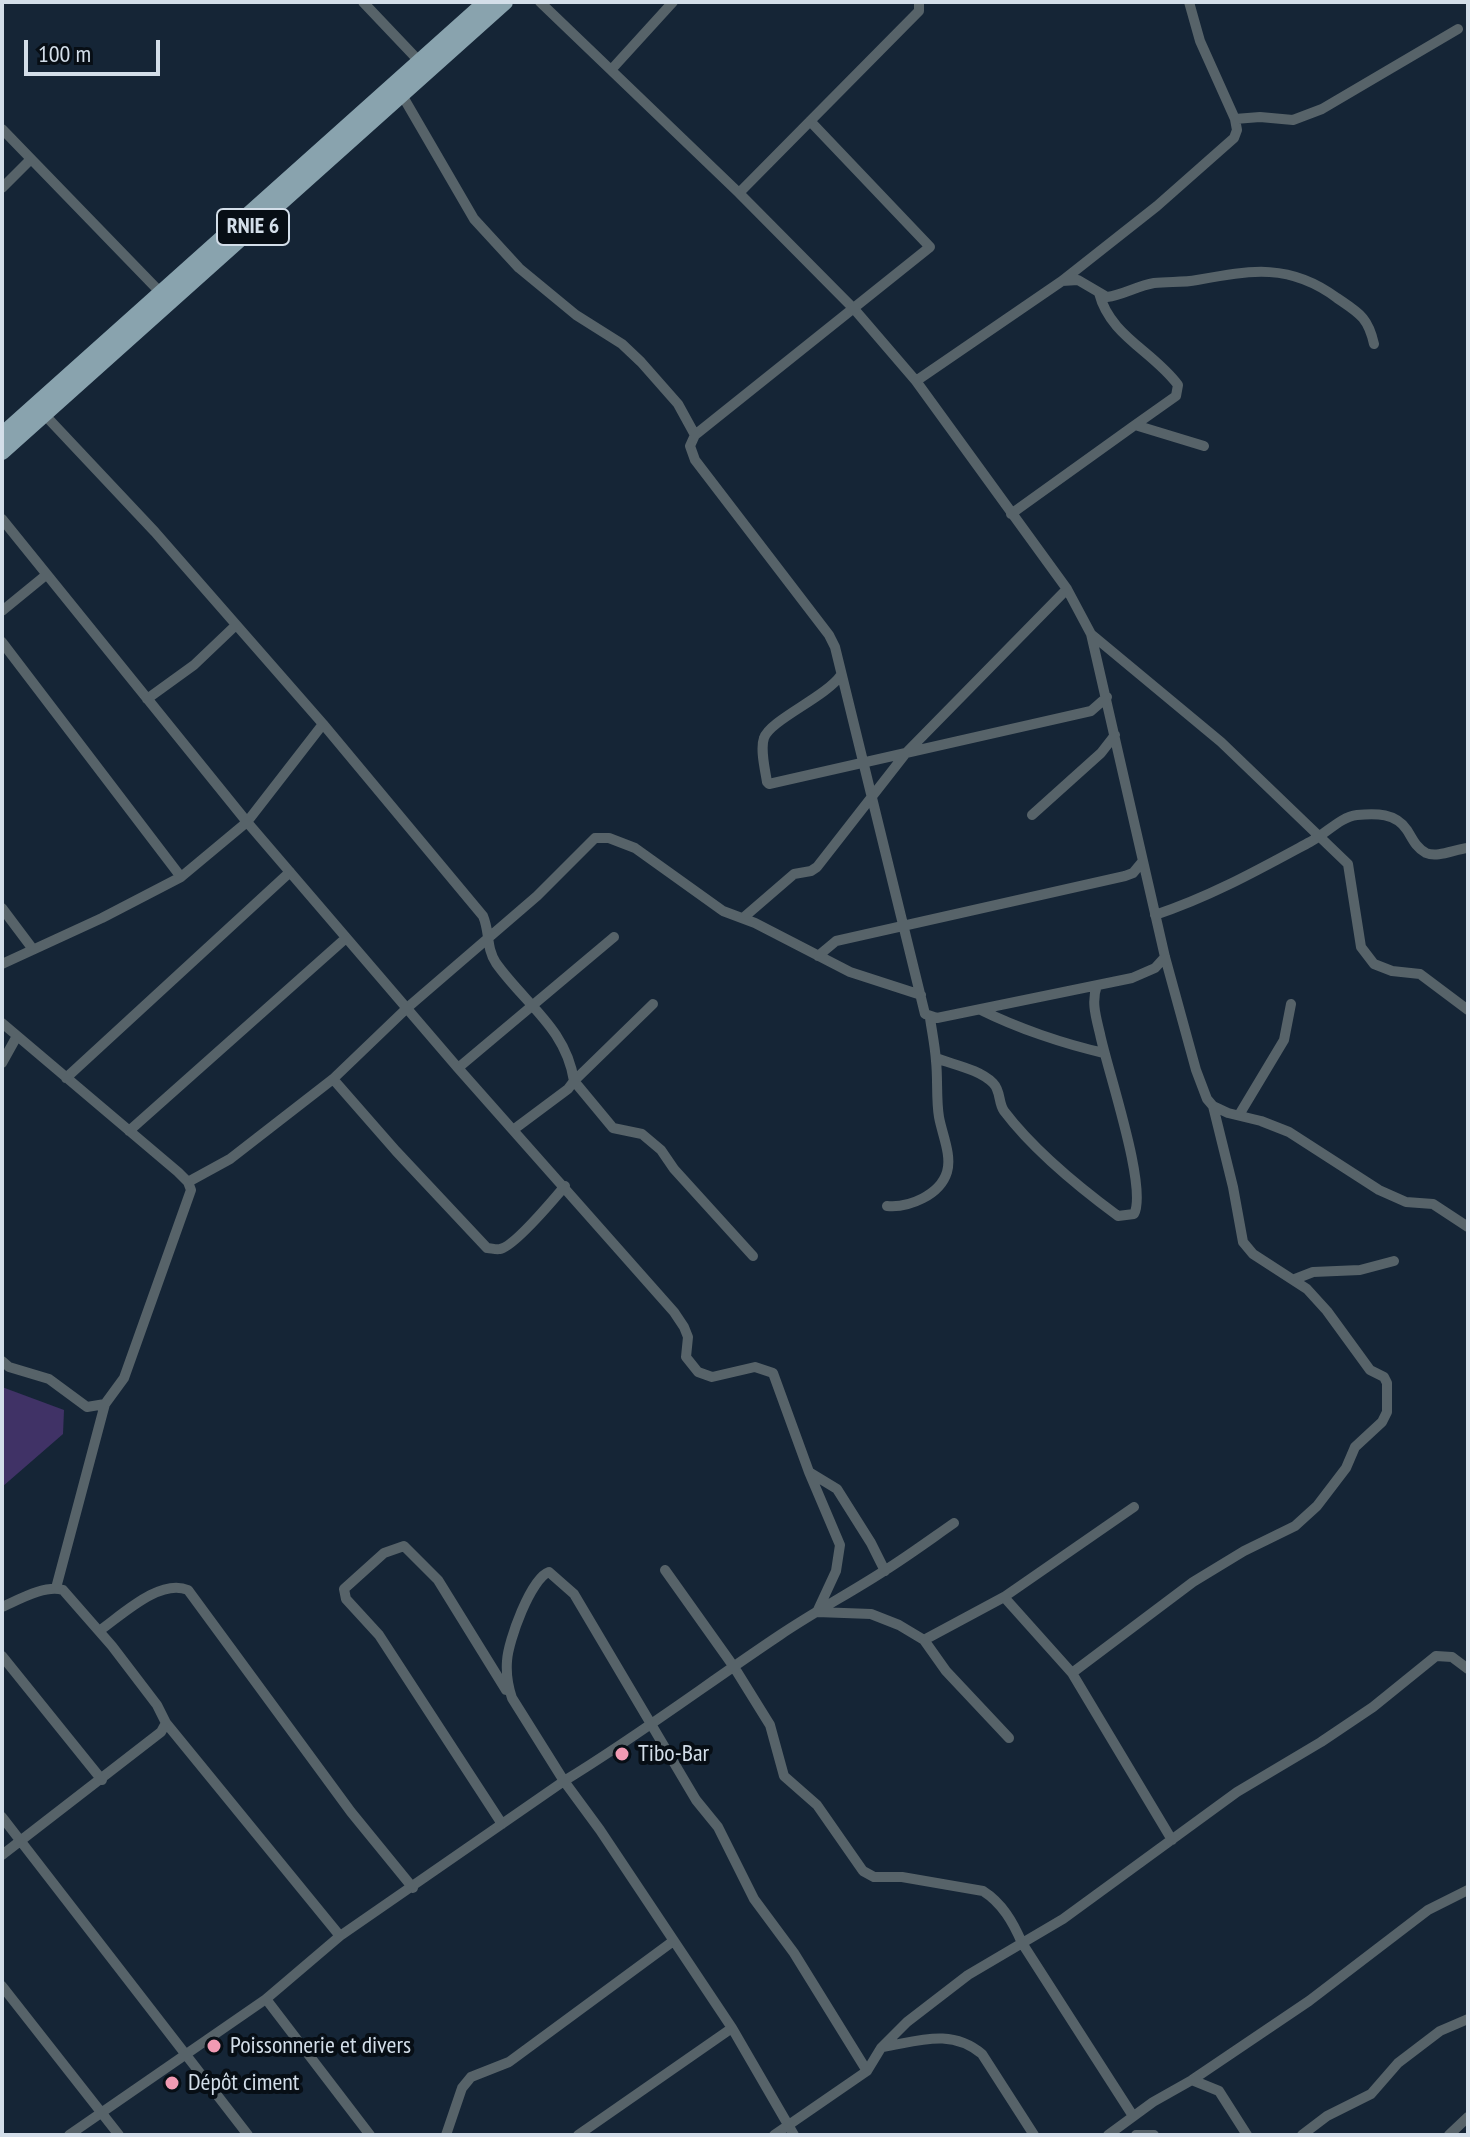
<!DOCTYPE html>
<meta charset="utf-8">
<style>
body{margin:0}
#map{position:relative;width:1470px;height:2137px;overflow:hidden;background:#152536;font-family:"PT Sans Narrow",sans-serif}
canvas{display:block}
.frame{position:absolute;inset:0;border:4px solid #d3dee9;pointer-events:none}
.scale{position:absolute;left:24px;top:40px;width:136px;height:36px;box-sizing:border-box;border:4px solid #d3dee9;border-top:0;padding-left:10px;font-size:24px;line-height:28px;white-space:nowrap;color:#d3dee9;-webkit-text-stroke:6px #070e15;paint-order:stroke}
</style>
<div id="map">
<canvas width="1470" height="2137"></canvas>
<div class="frame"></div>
<div class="scale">100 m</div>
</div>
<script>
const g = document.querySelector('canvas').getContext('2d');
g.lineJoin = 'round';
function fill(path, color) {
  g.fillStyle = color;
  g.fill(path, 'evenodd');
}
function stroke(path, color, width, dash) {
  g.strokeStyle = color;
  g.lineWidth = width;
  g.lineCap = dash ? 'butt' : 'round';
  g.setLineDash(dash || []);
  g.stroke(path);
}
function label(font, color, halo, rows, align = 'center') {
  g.font = font + ' "PT Sans Narrow",sans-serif';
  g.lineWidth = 8;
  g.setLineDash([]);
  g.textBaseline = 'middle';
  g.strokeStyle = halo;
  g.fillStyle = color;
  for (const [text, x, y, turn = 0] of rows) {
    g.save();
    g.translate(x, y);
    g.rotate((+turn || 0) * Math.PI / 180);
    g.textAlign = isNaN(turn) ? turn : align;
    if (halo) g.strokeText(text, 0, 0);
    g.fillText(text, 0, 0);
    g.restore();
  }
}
const green = new Path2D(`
 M 2,1387 L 64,1410 L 63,1434 L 2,1487 Z`);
const street = new Path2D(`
 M 363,2 L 419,61
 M 540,2 L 739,193 L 855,310 L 916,381 L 1067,589 L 1091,634 L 1165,957 L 1196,1070 L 1207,1099 L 1213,1106 L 1228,1113 L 1261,1121 L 1289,1132 L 1379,1190 L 1406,1202 L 1433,1204 L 1468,1227
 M 611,70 L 673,2
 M 402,95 L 474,219 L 519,268 L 576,315 L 622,344 L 641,362 L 678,404 L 695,435
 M 1235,119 L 1260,117 L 1293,120 L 1322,109 L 1458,29
 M 810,121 L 930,247 L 695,435 L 690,446 L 695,460 L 829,635 L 835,647 L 925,1014 L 937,1018 L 1132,978 L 1155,968 L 1165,957
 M 2,129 L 160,292
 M 2,188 L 31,159
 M 739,193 L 919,11 L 919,2
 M 1062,281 L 1078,280 L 1107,297 C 1123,295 1137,286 1154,283 C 1168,281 1182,283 1197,280 C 1251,270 1290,263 1337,298 C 1359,313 1368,317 1374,344
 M 1099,293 C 1110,336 1153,351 1178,385 L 1176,396 L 1135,425
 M 916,381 L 1062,281 L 1157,206 L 1234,138 L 1237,130 L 1235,119 L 1200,41 L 1189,2
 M 43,413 L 155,532 L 323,724 L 483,916 C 490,932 486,948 496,963 C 525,1004 566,1028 574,1081 L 568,1089 L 513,1130
 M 1011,514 L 1135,425 L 1204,446
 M 2,519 L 247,822 L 458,1068 L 674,1312 L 684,1327 L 688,1337 L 686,1357 L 698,1372 L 712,1377 L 755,1367 L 773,1373 L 809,1472 L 840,1545 L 836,1571 L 817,1612 L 871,1614 L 899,1625 L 924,1640 L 1004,1597 L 1134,1507
 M 2,611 L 46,575
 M 1091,634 L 1221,742 L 1348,864 L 1361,947 L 1374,964 L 1392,971 L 1420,974 L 1468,1010
 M 2,642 L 181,877
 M 841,675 C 826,697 770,720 764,738 C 760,749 765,769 767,782 L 769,784 L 1091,711 L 1107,697
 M 147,699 L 194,665 L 236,625
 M 1032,815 L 1101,753 L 1115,735
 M 2,908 L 32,948
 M 1155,915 C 1210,897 1260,869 1310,842 C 1326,834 1340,817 1357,815 C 1376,813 1396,813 1407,830 C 1412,838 1416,848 1426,853 C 1438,858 1455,849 1468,848
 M 743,918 L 794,874 L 811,871 L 817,867 L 906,753 L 1067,589
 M 818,956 L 836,941 L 1125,876 L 1133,873 L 1143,861
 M 2,964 L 102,918 L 181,877 L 247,822 L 323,724
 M 653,1004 L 574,1081 L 613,1128 L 642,1134 L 661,1150 L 674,1169 L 753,1256
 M 981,1010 C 1017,1028 1064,1044 1104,1053
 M 2,1023 L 178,1172 L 188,1182 L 191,1190 L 124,1378 L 105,1404 L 56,1588
 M 936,1058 C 954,1065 979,1069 993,1083 C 1001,1091 998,1102 1004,1111 C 1032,1148 1080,1188 1118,1216 L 1134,1214 C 1148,1188 1107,1069 1100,1034 C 1096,1017 1091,1002 1097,985
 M 2,1063 L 17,1036
 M 458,1068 L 614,937
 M 66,1078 L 290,872
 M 333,1079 L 396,1151 L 487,1248 C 491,1248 496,1250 500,1249 C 514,1247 554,1199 565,1186
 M 1239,1115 L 1284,1040 L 1291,1004
 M 129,1131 L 346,938
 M 188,1182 L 230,1159 L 333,1079 L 407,1008 L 537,896 L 595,838 L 609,838 L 635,848 L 723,911 L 755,923 L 850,972 L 921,995
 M 887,1206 C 909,1208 940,1195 947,1172 C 952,1155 942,1134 939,1117 C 936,1099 938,1079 936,1061 C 935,1046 932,1032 930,1018
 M 1295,1279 L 1313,1272 L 1360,1270 L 1394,1261
 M 2,1361 L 9,1367 L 49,1379 L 87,1407 L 105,1404
 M 809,1472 L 837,1489 L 871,1543 L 885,1571
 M 665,1570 L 734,1667 L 770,1725 L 784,1776 L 817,1805 L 863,1871 L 874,1877 L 902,1877 L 983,1891 C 1002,1903 1013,1922 1022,1943 L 1133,2116
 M 1004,1597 L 1072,1673 L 1172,1840
 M 2,1607 C 18,1600 46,1584 63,1590 L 112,1646 L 157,1705 L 166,1723 L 161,1732 L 2,1855
 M 99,1631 C 122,1615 160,1578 188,1590 L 351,1812 L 413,1888
 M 924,1640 L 946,1671 L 1009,1738
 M 2,1656 L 102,1780
 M 1072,1673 L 1193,1582 L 1244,1551 L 1295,1526 L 1317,1506 L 1346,1468 L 1355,1447 L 1382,1422 L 1387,1412 L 1387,1383 L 1384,1377 L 1370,1370 L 1327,1311 L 1307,1289 L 1253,1254 L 1243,1242 L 1233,1187 L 1213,1106
 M 166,1723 L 340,1936
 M 2,1817 L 248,2135
 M 502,1824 L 379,1635 L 346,1599 L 344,1589 L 384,1553 L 404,1546 L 438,1580 L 506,1690
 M 2,1986 L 119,2135
 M 266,1999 L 370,2135
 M 883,2047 C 919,2041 951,2028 982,2054 L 1034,2135
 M 867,2071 L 794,1953 L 754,1899 L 718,1827 L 696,1800 L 574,1594 L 549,1572 C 531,1578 508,1641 507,1661 C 506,1674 508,1686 512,1698 L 564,1781 C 638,1736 708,1683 780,1635 C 814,1612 850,1593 884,1571 C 908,1556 931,1539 954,1523
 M 1192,2080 L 1219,2091 L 1247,2135
 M 69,2135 L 266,1999 L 340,1936 L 564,1781 L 600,1830 L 732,2028 L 794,2135
 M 446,2135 L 462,2088 L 471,2077 L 509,2062 L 672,1942
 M 578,2135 L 732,2028
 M 774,2135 L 867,2071 L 881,2048 L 907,2022 L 968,1975 L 1063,1919 L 1237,1792 L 1321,1742 L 1373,1707 L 1436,1656 L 1452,1657 L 1468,1669
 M 1108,2135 L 1153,2102 L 1192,2080 L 1309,2001 L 1428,1910 L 1468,1890
 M 1136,2135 L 1154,2135
 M 1302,2135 L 1327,2116 L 1371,2094 L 1398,2063 L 1440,2031 L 1468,2019
 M 1449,2135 L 1468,2117`);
const primary = new Path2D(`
 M 2,435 L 486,2
 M 2,452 L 505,2`);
const markers = [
 [622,1754,8,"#f19ab3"],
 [214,2046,8,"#f19ab3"],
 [172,2083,8,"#f19ab3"]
];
const shields = [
 [253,227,72]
];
const shieldNames = [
 ["RNIE 6",253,227]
];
const poiNames = [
 ["Tibo-Bar",638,1754],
 ["Poissonnerie et divers",230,2046],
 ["Dépôt ciment",188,2083]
];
fill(green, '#403266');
stroke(street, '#576369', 10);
stroke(primary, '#89a3ae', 16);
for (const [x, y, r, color] of markers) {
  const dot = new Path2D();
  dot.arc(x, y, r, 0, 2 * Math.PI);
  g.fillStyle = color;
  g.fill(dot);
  stroke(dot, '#070e15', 3);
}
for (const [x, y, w] of shields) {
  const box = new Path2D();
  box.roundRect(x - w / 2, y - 18, w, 36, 6);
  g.fillStyle = '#070e15';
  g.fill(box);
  stroke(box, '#d3dee9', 2);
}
label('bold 22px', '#d3dee9', null, shieldNames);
label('24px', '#d3dee9', '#070e15', poiNames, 'left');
</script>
